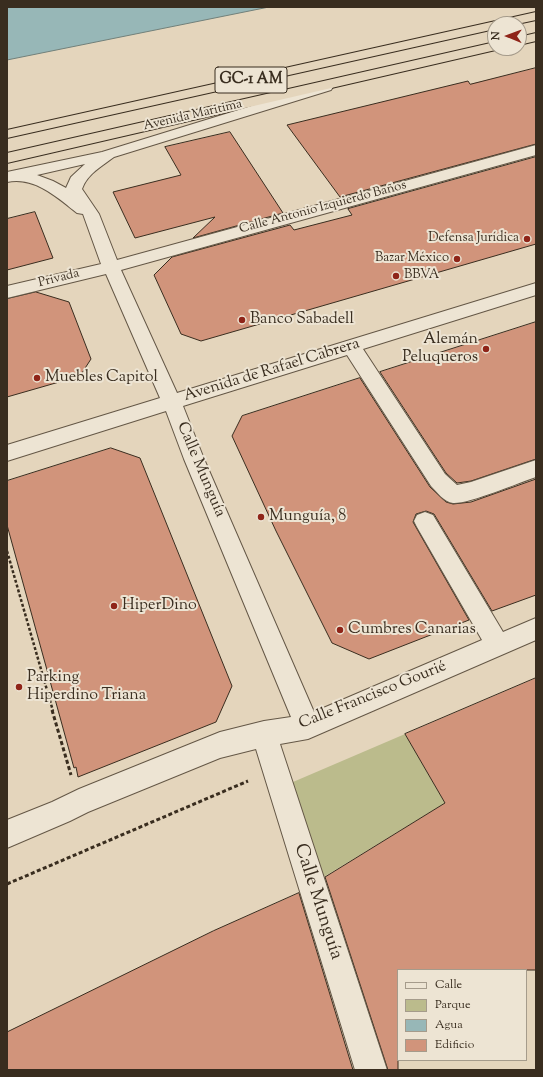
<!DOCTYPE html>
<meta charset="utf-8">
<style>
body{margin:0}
#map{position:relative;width:543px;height:1077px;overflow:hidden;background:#e4d5bc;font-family:"Sorts Mill Goudy",serif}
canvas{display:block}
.frame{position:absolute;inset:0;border:8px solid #392d1f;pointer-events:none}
.legend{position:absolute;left:397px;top:969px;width:130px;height:92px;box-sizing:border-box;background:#ede4d3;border:1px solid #a59b8b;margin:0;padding:5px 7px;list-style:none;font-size:12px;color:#392d1f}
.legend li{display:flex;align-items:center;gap:8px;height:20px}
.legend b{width:20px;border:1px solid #a59b8b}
.north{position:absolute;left:487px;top:16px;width:40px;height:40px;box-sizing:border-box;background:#ede4d3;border:1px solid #a59b8b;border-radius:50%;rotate:271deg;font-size:11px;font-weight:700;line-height:16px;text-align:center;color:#392d1f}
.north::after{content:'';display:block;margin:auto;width:14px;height:18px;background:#8f2418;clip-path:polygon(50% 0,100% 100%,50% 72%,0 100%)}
</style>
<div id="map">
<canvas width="543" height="1077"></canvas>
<div class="frame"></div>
<ul class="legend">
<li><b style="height:5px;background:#ede4d3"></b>Calle</li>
<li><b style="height:11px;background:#bbbb8c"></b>Parque</li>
<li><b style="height:11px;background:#97b7b7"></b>Agua</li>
<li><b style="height:11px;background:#d1947b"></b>Edificio</li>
</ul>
<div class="north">N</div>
</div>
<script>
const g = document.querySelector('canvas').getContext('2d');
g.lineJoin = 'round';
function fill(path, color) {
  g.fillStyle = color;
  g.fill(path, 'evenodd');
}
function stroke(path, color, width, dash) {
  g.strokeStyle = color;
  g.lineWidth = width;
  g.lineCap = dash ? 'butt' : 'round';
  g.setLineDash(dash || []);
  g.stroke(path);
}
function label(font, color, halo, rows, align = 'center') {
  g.font = font + ' "Sorts Mill Goudy",serif';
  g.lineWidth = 4;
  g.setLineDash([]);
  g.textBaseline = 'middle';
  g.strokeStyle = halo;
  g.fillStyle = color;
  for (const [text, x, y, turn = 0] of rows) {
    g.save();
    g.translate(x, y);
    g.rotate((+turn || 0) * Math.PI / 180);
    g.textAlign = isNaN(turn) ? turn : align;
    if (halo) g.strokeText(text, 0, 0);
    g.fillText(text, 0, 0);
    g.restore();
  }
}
const green = new Path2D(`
 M 405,734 L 445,803 L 322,878 L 293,782 Z`);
const water = new Path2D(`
 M 7,7 L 269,7 L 7,60 Z`);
const building = new Path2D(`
 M 536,68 L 536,144 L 340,197 L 287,125 L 468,81 L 470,84 Z
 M 230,132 L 283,213 L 193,238 L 215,217 L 135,238 L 113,192 L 181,175 L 165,147 Z
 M 536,157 L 536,244 L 201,341 L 181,334 L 154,275 L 172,257 L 290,225 L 294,230 L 352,215 L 348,209 Z
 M 35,212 L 53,258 L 7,270 L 7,219 Z
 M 36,292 L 69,302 L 91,359 L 80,376 L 7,397 L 7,299 Z
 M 536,322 L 536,459 L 471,481 L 457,483 L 446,473 L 380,372 Z
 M 360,378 L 430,487 L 446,502 L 453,504 L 471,502 L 536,479 L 536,595 L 492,611 L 434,514 L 426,511 L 416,514 L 413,522 L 469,620 L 369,659 L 332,643 L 276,531 L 232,436 L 242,416 Z
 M 111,448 L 140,458 L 232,686 L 216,722 L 78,777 L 76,767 L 74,768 L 7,525 L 7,481 Z
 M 536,678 L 536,970 L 398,970 L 398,1070 L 388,1070 L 325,877 L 445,803 L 405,734 Z
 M 299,893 L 353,1070 L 7,1070 L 7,1032 L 213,931 Z`);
const pathFar1 = new Path2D(`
 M 7,551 L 53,711`);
const path = new Path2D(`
 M 52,710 L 71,775
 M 7,884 L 248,781`);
const minor = new Path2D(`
 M 326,83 L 331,84 L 333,87 L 331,90 L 114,157 C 102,166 87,174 82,189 L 99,214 L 117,260 L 536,145 L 536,155 L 121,270 L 177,393 L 536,283 L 536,295 L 363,349 L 445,474 L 457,485 L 471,482 L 536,460 L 536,477 C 518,483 469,504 453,503 C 444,502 437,492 431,486 L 347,355 L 183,406 L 204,459 L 314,712 L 482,640 L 417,527 L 414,521 L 417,515 L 425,512 L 433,515 L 503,632 L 536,618 L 536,640 L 308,739 L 280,744 L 387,1070 L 355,1070 L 256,749 L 220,758 L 88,812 L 70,821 L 7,848 L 7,820 L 52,802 L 79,789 L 220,732 L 264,721 L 291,717 L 184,459 L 166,411 L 7,461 L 7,445 L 160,398 L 106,274 L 7,298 L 7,286 L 101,264 L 83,214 L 77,213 C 57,197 34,176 7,182 L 7,172 L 102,152 ZM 85,164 L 71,177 L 66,188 L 53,181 L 37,175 Z`);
const highway = new Path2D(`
 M 536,12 L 536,20 L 517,24 L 495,24 L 495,29 L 7,138 L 7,130 Z
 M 536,33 L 536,41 L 519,45 L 519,37 Z
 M 495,42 L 495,48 L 500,49 L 7,163 L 7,153 Z`);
const markers = [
 [527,239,4,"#8f2418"],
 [457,259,4,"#8f2418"],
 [396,276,4,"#8f2418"],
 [242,320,4,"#8f2418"],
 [486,349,4,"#8f2418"],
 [37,378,4,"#8f2418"],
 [261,517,4,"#8f2418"],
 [114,606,4,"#8f2418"],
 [340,630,4,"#8f2418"],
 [19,687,4,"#8f2418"]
];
const farStreetnames = [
 ["Avenida Maritima",193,116,-13],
 ["Calle Antonio Izquierdo Baños",323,208,-15],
 ["Privada",59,279,-14]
];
const farPoinames = [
 ["Defensa Jurídica",519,239],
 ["Bazar México",449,259],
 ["BBVA",404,276,"left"]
];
const shields = [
 [251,80,72]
];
const shieldNames = [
 ["GC-1 AM",251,80]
];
const poiNames = [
 ["Banco Sabadell",250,320],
 ["Alemán",478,340,"right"],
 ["Peluqueros",478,358,"right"],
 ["Muebles Capitol",45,378],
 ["Munguía, 8",269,517],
 ["HiperDino",122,606],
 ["Cumbres Canarias",348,630],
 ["Parking",27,678],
 ["Hiperdino Triana",27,696]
];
const streetNames = [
 ["Avenida de Rafael Cabrera",272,371,-17],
 ["Calle Munguía",200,470,67],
 ["Calle Francisco Gourié",373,696,-22]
];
const nearStreetnames = [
 ["Calle Munguía",317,902,72]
];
fill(green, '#bbbb8c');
fill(water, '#97b7b7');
stroke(water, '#71807a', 1);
fill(building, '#d1947b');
stroke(building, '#392d1f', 1);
stroke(minor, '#645746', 2);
stroke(highway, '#392d1f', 2);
stroke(pathFar1, '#392d1f', 2.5, [3, 2]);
stroke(path, '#392d1f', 3, [4, 2.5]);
fill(minor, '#ede4d3');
fill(highway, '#e4d5bc');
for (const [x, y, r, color] of markers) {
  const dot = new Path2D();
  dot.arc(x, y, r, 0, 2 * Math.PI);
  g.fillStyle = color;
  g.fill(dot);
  stroke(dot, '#ede4d3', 1.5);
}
label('13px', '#392d1f', '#ede4d3', farStreetnames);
label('13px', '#392d1f', '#ede4d3', farPoinames, 'right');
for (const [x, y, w] of shields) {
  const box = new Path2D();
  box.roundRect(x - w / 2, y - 13, w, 26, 3);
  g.fillStyle = '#ede4d3';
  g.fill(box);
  stroke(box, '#392d1f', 1);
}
label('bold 15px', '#392d1f', null, shieldNames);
label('16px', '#392d1f', '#ede4d3', poiNames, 'left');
label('16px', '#392d1f', '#ede4d3', streetNames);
label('19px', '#392d1f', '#ede4d3', nearStreetnames);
</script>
